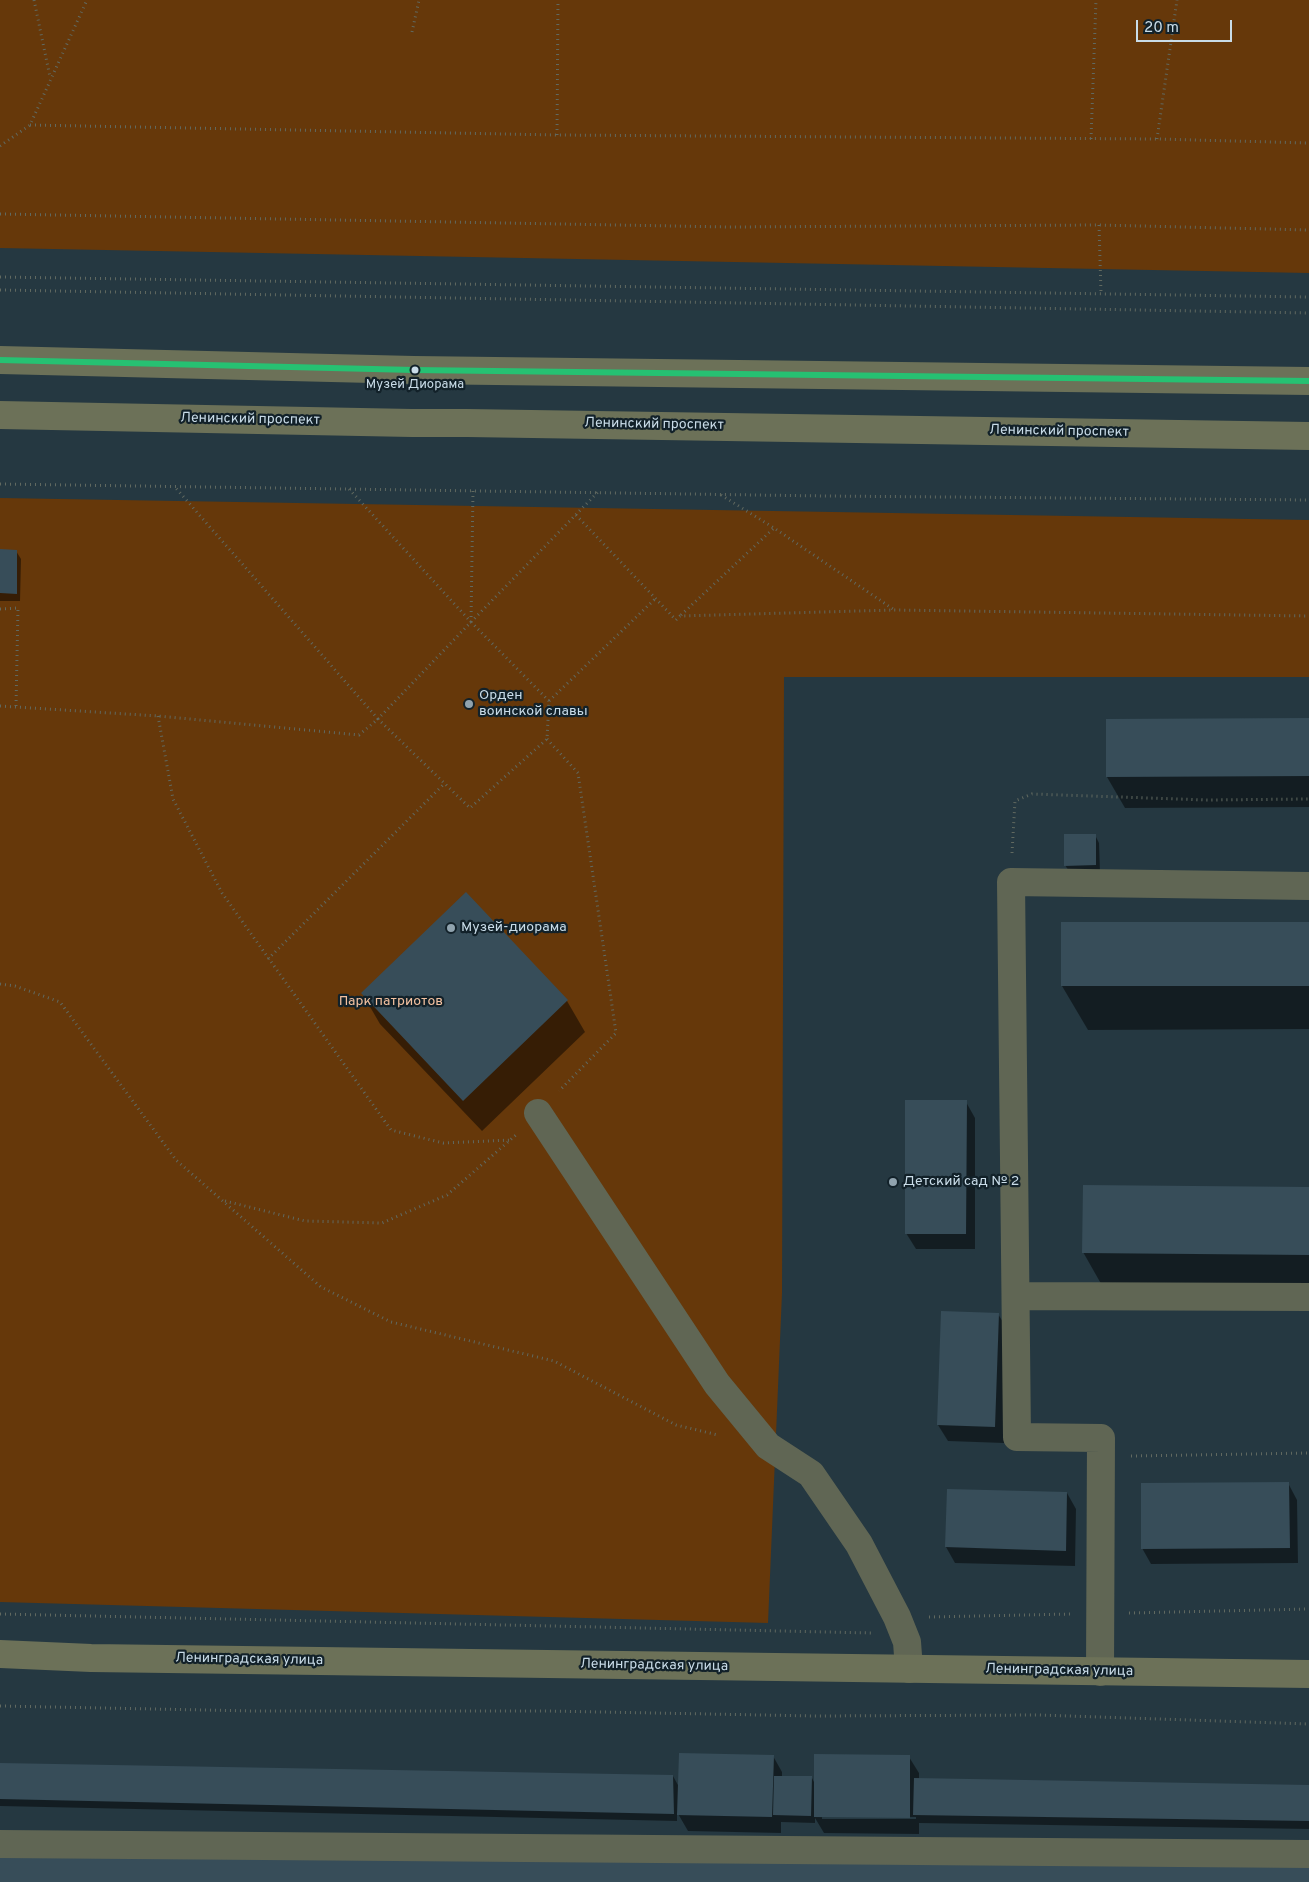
<!DOCTYPE html>
<meta charset="utf-8">
<style>
body{margin:0}
#map{position:relative;width:1309px;height:1882px;overflow:hidden;background:#253841;font-family:Overpass,sans-serif}
canvas{display:block}
.scale{position:absolute;left:1136px;top:20px;width:96px;height:22px;box-sizing:border-box;border:2px solid #c9dce8;border-top:0;padding-left:6px;font-size:15px;line-height:18px;white-space:nowrap;color:#c9dce8;-webkit-text-stroke:4px #122129;paint-order:stroke}
</style>
<div id="map">
<canvas width="1309" height="1882"></canvas>
<div class="scale">20 m</div>
</div>
<script>
const g = document.querySelector('canvas').getContext('2d');
g.lineJoin = 'round';
function fill(path, color) {
  g.fillStyle = color;
  g.fill(path, 'evenodd');
}
function stroke(path, color, width, dash) {
  g.strokeStyle = color;
  g.lineWidth = width;
  g.lineCap = dash ? 'butt' : 'round';
  g.setLineDash(dash || []);
  g.stroke(path);
}
function label(font, color, halo, rows, align = 'center') {
  g.font = font + ' Overpass,sans-serif';
  g.lineWidth = 4.5;
  g.setLineDash([]);
  g.textBaseline = 'middle';
  g.strokeStyle = halo;
  g.fillStyle = color;
  for (const [text, x, y, turn = 0] of rows) {
    g.save();
    g.translate(x, y);
    g.rotate((+turn || 0) * Math.PI / 180);
    g.textAlign = isNaN(turn) ? turn : align;
    if (halo) g.strokeText(text, 0, 0);
    g.fillText(text, 0, 0);
    g.restore();
  }
}
const green = new Path2D(`
 M 0,0 L 1309,0 L 1309,273 L 0,248 Z
 M 0,498 L 1309,520 L 1309,677 L 784,677 L 782,1293 L 768,1623 L 0,1602 Z`);
const shadow = new Path2D(`
 M 0,551 L 16,551 L 21,559 L 20,601 L 0,601 Z
 M 1309,719 L 1309,807 L 1125,808 L 1107,777 Z
 M 1095,835 L 1099,843 L 1100,872 L 1070,873 L 1065,865 Z
 M 466,894 L 567,1001 L 585,1032 L 482,1131 L 380,1024 L 362,993 Z
 M 1309,923 L 1309,1029 L 1088,1030 L 1062,986 Z
 M 966,1102 L 975,1118 L 975,1249 L 916,1249 L 906,1233 Z
 M 1309,1189 L 1309,1298 L 1108,1296 L 1083,1252 Z
 M 998,1314 L 1008,1330 L 1004,1443 L 948,1441 L 938,1425 Z
 M 1288,1483 L 1297,1500 L 1298,1563 L 1151,1564 L 1142,1548 Z
 M 948,1490 L 1067,1493 L 1076,1509 L 1075,1566 L 955,1563 L 946,1547 Z
 M 773,1756 L 782,1772 L 782,1777 L 812,1778 L 815,1784 L 909,1757 L 919,1773 L 919,1780 L 1309,1786 L 1309,1829 L 919,1823 L 919,1834 L 824,1833 L 815,1818 L 815,1823 L 781,1822 L 781,1833 L 688,1831 L 677,1812 L 677,1821 L 0,1806 L 0,1765 L 673,1776 L 679,1787 ZM 822,1816 L 916,1817 L 916,1819 L 822,1819 Z`);
const building = new Path2D(`
 M 0,549 L 17,550 L 17,594 L 0,593 Z
 M 1309,718 L 1309,776 L 1106,777 L 1106,719 Z
 M 1064,834 L 1096,834 L 1096,865 L 1064,866 Z
 M 466,892 L 568,1000 L 463,1101 L 361,993 Z
 M 1061,922 L 1309,922 L 1309,986 L 1061,986 Z
 M 905,1100 L 967,1100 L 966,1234 L 905,1234 Z
 M 1083,1185 L 1309,1187 L 1309,1255 L 1082,1253 Z
 M 941,1311 L 999,1313 L 995,1427 L 937,1425 Z
 M 1289,1482 L 1290,1548 L 1141,1549 L 1141,1483 Z
 M 947,1489 L 1067,1492 L 1066,1551 L 945,1547 Z
 M 679,1753 L 774,1755 L 772,1817 L 677,1815 Z
 M 814,1754 L 910,1755 L 910,1818 L 814,1817 Z
 M 0,1763 L 673,1775 L 674,1814 L 0,1799 Z
 M 774,1776 L 812,1776 L 811,1816 L 773,1815 Z
 M 914,1778 L 1309,1785 L 1309,1821 L 913,1815 Z
 M 0,1847 L 1309,1860 L 1309,1882 L 0,1882 Z`);
const path = new Path2D(`
 M 34,0 L 50,77
 M 412,32 L 419,0
 M 30,125 L 557,135 L 1157,139 L 1309,143
 M 557,135 L 558,0
 M 1091,139 L 1096,0
 M 1157,139 L 1177,0
 M 0,146 L 30,125 L 87,0
 M 0,214 L 729,227 L 1099,225 L 1309,230
 M 1099,225 L 1101,293
 M 0,277 L 1309,297
 M 0,290 L 1309,313
 M 0,484 L 825,496 L 1309,500
 M 349,489 L 471,622
 M 721,495 L 774,528 L 893,609
 M 576,515 L 676,620 L 680,616 L 894,610 L 1309,616
 M 0,609 L 18,608 L 16,706
 M 681,615 L 774,528
 M 471,622 L 598,492
 M 471,622 L 473,490
 M 549,701 L 471,622 L 378,719 L 470,808 L 547,739 L 549,701 L 655,599
 M 0,706 L 158,716 L 359,735 L 378,719 L 174,486
 M 158,716 L 173,799 L 222,893 L 391,1130 L 443,1143 L 512,1140
 M 547,739 L 578,773 L 616,1033 L 559,1091
 M 1012,853 L 1015,801 L 1032,794 L 1207,800 L 1309,799
 M 268,959 L 445,783
 M 0,984 L 15,986 L 60,1002 L 176,1160 L 321,1287 L 391,1322 L 554,1361 L 676,1425 L 718,1435
 M 225,1201 L 305,1221 L 382,1223 L 447,1195 L 516,1135
 M 1131,1456 L 1309,1453
 M 1129,1613 L 1309,1609
 M 0,1614 L 872,1633
 M 929,1617 L 1071,1614
 M 0,1706 L 255,1711 L 547,1711 L 815,1716 L 1039,1715 L 1309,1724`);
const minor = new Path2D(`
 M 538,1113 L 717,1384 L 768,1446 L 811,1474 L 859,1544 L 897,1617 L 907,1642 L 909,1669
 M 1016,1296 L 1309,1297
 M 1100,1672 L 1101,1438 L 1017,1437 L 1011,882 L 1309,886
 M 0,1844 L 1309,1854`);
const major = new Path2D(`
 M 0,360 L 414,370 L 1309,381
 M 0,415 L 412,423 L 467,423 L 1309,436
 M 0,1654 L 91,1658 L 1309,1674`);
const bus1 = new Path2D(`
 M 0,360 L 414,370 L 1309,381`);
const markers = [
 [415,370,4.5,"#c9dce8"],
 [469,704,5,"#90a3ae"],
 [451,928,5,"#90a3ae"],
 [893,1182,5,"#90a3ae"]
];
const busNames = [
 ["Музей Диорама",415,385]
];
const streetNames = [
 ["Ленинский проспект",250,420,1],
 ["Ленинский проспект",654,425,1],
 ["Ленинский проспект",1059,432,1],
 ["Ленинградская улица",249,1660,1],
 ["Ленинградская улица",654,1666,1],
 ["Ленинградская улица",1059,1671,1]
];
const poiNames = [
 ["Орден",479,696],
 ["воинской славы",479,712],
 ["Музей-диорама",461,928],
 ["Детский сад № 2",903,1182]
];
const parkNames = [
 ["Парк патриотов",391,1002]
];
fill(green, '#66380a');
fill(shadow, '#0007');
fill(building, '#374d59');
stroke(path, '#616960', 3, [1, 4]);
stroke(minor, '#606654', 28);
stroke(major, '#6c7158', 28);
stroke(bus1, '#26c172', 6);
for (const [x, y, r, color] of markers) {
  const dot = new Path2D();
  dot.arc(x, y, r, 0, 2 * Math.PI);
  g.fillStyle = color;
  g.fill(dot);
  stroke(dot, '#122129', 2);
}
label('13px', '#c9dce8', '#122129', busNames);
label('14px', '#c9dce8', '#122129', streetNames);
label('14px', '#c9dce8', '#122129', poiNames, 'left');
label('14px', '#f3c1a0', '#122129', parkNames);
</script>
